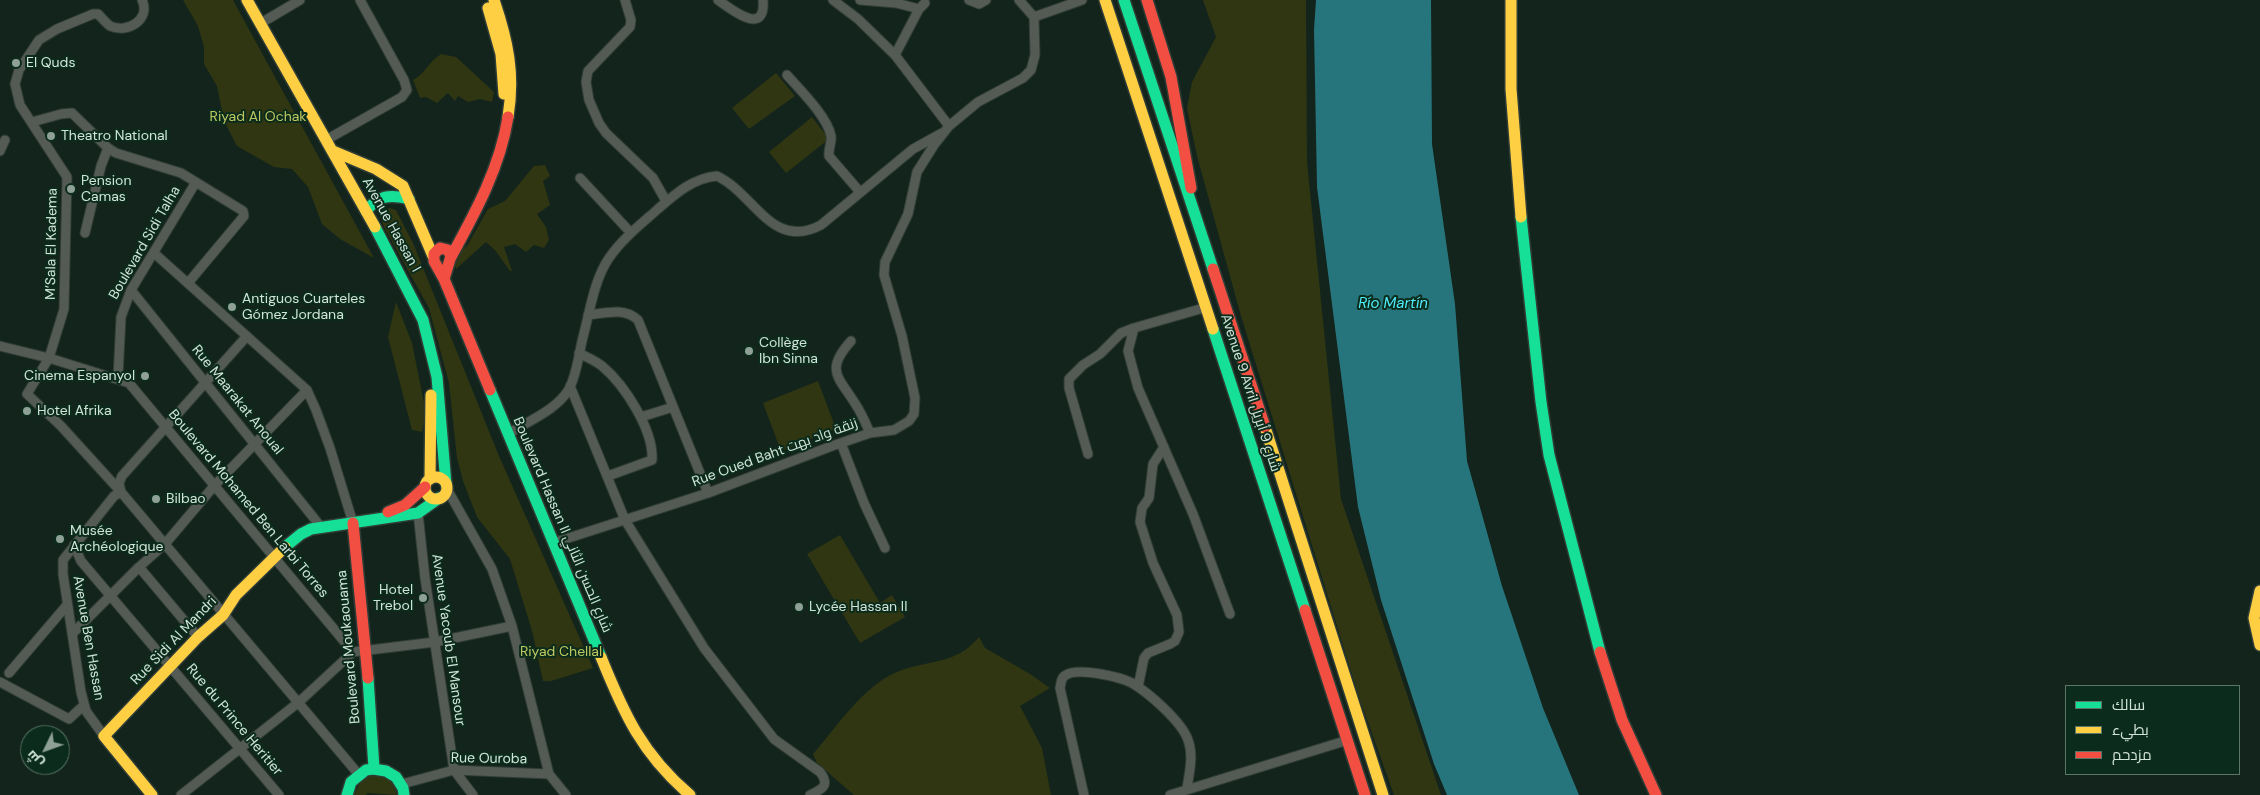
<!DOCTYPE html>
<meta charset="utf-8">
<style>
body{margin:0}
#map{position:relative;width:2260px;height:795px;overflow:hidden;background:#13241c;font-family:"DM Sans",Cairo,sans-serif}
canvas{display:block}
.legend{position:absolute;left:2065px;top:685px;width:175px;height:90px;box-sizing:border-box;background:#0b2c1c;border:1px solid #5b7668;margin:0;padding:6px 9px;list-style:none;font-size:15px;color:#d2e4d9}
.legend li{display:flex;align-items:center;gap:10px;height:25px}
.legend b{width:25px;border:1px solid #5b7668}
.north{position:absolute;left:20px;top:725px;width:50px;height:50px;box-sizing:border-box;background:#0b2c1c;border:1px solid #5b7668;border-radius:50%;rotate:228deg;font-size:14px;font-weight:700;line-height:20px;text-align:center;color:#d2e4d9}
.north::after{content:'';display:block;margin:auto;width:18px;height:22px;background:#8fa197;clip-path:polygon(50% 0,100% 100%,50% 72%,0 100%)}
</style>
<div id="map">
<canvas width="2260" height="795"></canvas>
<ul class="legend">
<li><b style="height:6px;background:#16e098"></b>سالك</li>
<li><b style="height:6px;background:#ffcf43"></b>بطيء</li>
<li><b style="height:6px;background:#f24e42"></b>مزدحم</li>
</ul>
<div class="north">ش</div>
</div>
<script>
const g = document.querySelector('canvas').getContext('2d');
g.lineJoin = 'round';
function fill(path, color) {
  g.fillStyle = color;
  g.fill(path, 'evenodd');
}
function stroke(path, color, width, dash) {
  g.strokeStyle = color;
  g.lineWidth = width;
  g.lineCap = dash ? 'butt' : 'round';
  g.setLineDash(dash || []);
  g.stroke(path);
}
function label(font, color, halo, rows, align = 'center') {
  g.font = font + ' "DM Sans",Cairo,sans-serif';
  g.lineWidth = 4;
  g.setLineDash([]);
  g.textBaseline = 'middle';
  g.strokeStyle = halo;
  g.fillStyle = color;
  for (const [text, x, y, turn = 0] of rows) {
    g.save();
    g.translate(x, y);
    g.rotate((+turn || 0) * Math.PI / 180);
    g.textAlign = isNaN(turn) ? turn : align;
    if (halo) g.strokeText(text, 0, 0);
    g.fillText(text, 0, 0);
    g.restore();
  }
}
const green = new Path2D(`
 M 183,0 L 233,0 L 234,2 L 374,258 L 340,239 L 322,224 L 308,187 L 292,169 L 274,167 L 237,146 L 224,121 L 217,86 L 204,64 L 204,47 L 198,26 Z
 M 1203,0 L 1306,0 L 1307,162 L 1341,499 L 1441,795 L 1394,795 L 1359,697 L 1241,316 L 1197,156 L 1187,108 L 1192,82 L 1216,37 Z
 M 441,54 L 456,57 L 494,92 L 492,102 L 480,99 L 468,102 L 458,96 L 455,101 L 448,93 L 437,103 L 426,97 L 420,98 L 413,80 C 425,74 429,61 441,54 Z
 M 776,73 L 795,96 L 749,129 L 732,108 Z
 M 812,117 L 829,139 L 786,173 L 769,152 Z
 M 545,165 L 550,176 L 543,181 L 550,205 L 537,214 L 546,227 L 549,240 L 544,248 L 534,245 L 526,252 L 515,244 L 504,247 L 512,271 L 510,271 L 495,250 L 486,242 L 456,269 L 454,262 L 458,251 L 467,246 L 488,209 L 505,201 L 534,166 Z
 M 389,208 L 396,210 L 413,243 L 499,456 L 593,668 L 551,681 L 543,681 L 532,631 L 510,559 L 477,517 L 463,481 L 457,458 L 449,383 L 429,308 L 385,229 L 379,214 Z
 M 396,302 L 412,343 L 420,383 L 426,412 L 422,432 L 412,430 L 388,337 Z
 M 818,381 L 836,429 L 781,451 L 763,403 Z
 M 840,535 L 880,603 L 892,595 L 905,617 L 860,643 L 807,554 Z
 M 979,637 L 985,648 L 1030,674 L 1050,688 L 1020,706 L 1042,748 L 1051,795 L 854,795 L 817,763 L 813,754 C 836,728 864,685 897,672 C 928,659 955,666 979,637 Z
 M 372,775 C 386,775 395,781 397,795 L 367,793 L 366,795 L 354,795 L 360,782 Z`);
const water = new Path2D(`
 M 1316,0 L 1431,0 L 1432,144 L 1455,304 L 1467,461 L 1502,586 L 1543,708 L 1579,795 L 1447,795 L 1434,764 L 1381,600 L 1358,507 L 1317,187 L 1314,30 Z`);
const street = new Path2D(`
 M 142,0 C 151,19 128,34 110,26 C 106,23 102,18 98,14 L 93,14 L 57,29 L 39,40 L 19,70 L 15,84 L 20,105 L 67,177 L 64,309 L 49,358 L 27,394 L 61,426 L 121,492 L 360,776
 M 625,0 L 631,20 L 630,27 L 588,71 L 586,82 L 589,100 L 599,123 L 606,133 L 653,178 L 666,201
 M 718,0 C 732,10 766,37 763,0
 M 833,0 L 858,19 L 895,55
 M 860,0 L 896,3 L 919,9
 M 969,0 L 979,4 L 986,0
 M 1019,0 L 1034,17
 M 925,3 L 919,9 L 895,55 L 949,126
 M 261,23 L 300,0
 M 787,75 C 800,90 827,116 831,136 C 832,143 828,149 829,156 L 860,192
 M 32,122 L 61,114 L 72,113 L 108,148 L 116,153 L 181,173 L 243,211 L 244,216 L 188,283
 M 326,140 L 402,97 L 407,90 L 404,80 L 360,0
 M 0,151 L 5,140
 M 580,178 L 631,233
 M 85,233 L 101,166 L 108,148
 M 154,253 L 307,390 L 316,410 L 330,448 L 353,523
 M 131,290 L 321,527
 M 1207,307 L 1134,328 L 1128,351 L 1138,388 L 1193,514 L 1230,614
 M 588,315 C 606,313 624,307 638,320 L 708,493
 M 851,341 C 824,371 839,377 856,405 C 862,414 866,424 870,433
 M 0,346 L 49,358 L 129,383 L 353,652
 M 579,353 C 586,357 596,361 602,366 C 625,385 654,431 652,460 L 608,476
 M 118,377 L 121,317 L 131,290 L 196,182
 M 570,386 L 625,520 L 704,648 L 774,739 L 820,772 C 830,785 823,789 810,795
 M 641,417 L 673,407
 M 508,434 C 528,421 557,410 569,389 C 577,374 579,353 583,337 C 590,311 594,280 609,258 C 622,239 641,224 658,209 C 675,194 693,178 717,176 C 755,194 772,251 821,225 L 913,149 L 942,133
 M 841,443 L 864,503 L 885,548
 M 1088,454 L 1069,388 L 1069,379 L 1083,365 L 1100,354 L 1121,333 L 1134,328
 M 447,489 L 492,569 L 512,626 L 549,774 L 566,795
 M 418,513 L 425,578 L 454,770 L 473,795
 M 553,543 L 708,493 L 832,446 L 870,433 L 894,430 L 909,421 L 914,414 L 915,398 L 902,336 L 884,275 L 885,262 L 908,214 L 917,172 L 934,145 L 949,126 L 978,102 L 1023,78 L 1031,70 L 1035,55 L 1034,17 L 1082,0
 M 74,545 L 81,561 L 279,795
 M 139,567 L 198,637
 M 72,634 L 139,567 L 165,544 L 214,486 L 307,390
 M 9,673 L 67,605
 M 0,682 L 69,719 L 84,705
 M 1138,687 L 1144,658 L 1148,653 L 1170,644 L 1175,641 L 1179,632 L 1177,615 L 1153,563 L 1140,522 L 1142,508 L 1149,498 L 1153,464 L 1164,447
 M 104,736 L 86,711 L 81,692 L 63,574 L 63,560 L 114,496 L 121,492 L 119,483 L 122,476 L 247,336
 M 402,784 L 454,770 L 549,774
 M 181,795 L 299,702 L 353,652 L 435,642 L 512,626
 M 1084,795 L 1060,688 C 1061,684 1061,677 1066,675 C 1078,667 1120,677 1132,683 C 1149,693 1182,722 1188,740 C 1194,756 1189,773 1187,789
 M 1170,795 L 1348,740`);
const fast = new Path2D(`
 M 1124,0 L 1213,269
 M 366,211 C 379,195 390,194 409,199
 M 1521,217 L 1541,402 L 1549,455 L 1600,652
 M 375,227 L 423,320 L 437,377 L 446,484
 M 1213,329 L 1305,610
 M 490,390 L 601,657
 M 285,547 L 301,534 L 311,529 L 418,513 L 439,498
 M 368,678 L 374,768
 M 347,795 L 351,782 L 366,770 L 373,769 L 386,771 L 396,777 L 403,788 L 404,795`);
const slow = new Path2D(`
 M 247,0 L 375,227
 M 494,0 C 508,41 515,74 508,117
 M 1105,0 L 1213,329
 M 1511,0 L 1511,89 L 1521,217
 M 488,8 L 501,54 L 504,94
 M 333,151 L 376,169 L 403,186 L 433,256
 M 1265,427 L 1383,795
 M425 488a11 11 0 1 1 22 0a11 11 0 1 1-22 0Z
 M 430,479 L 431,395
 M 2260,591 L 2254,618 L 2260,645
 M 601,657 C 624,714 642,754 690,795
 M 152,795 L 104,736 L 198,637 L 223,615 L 236,595 L 285,547`);
const jam = new Path2D(`
 M 1147,0 L 1171,77 L 1191,188
 M 451,257 C 475,213 500,168 508,117
 M 1213,269 L 1265,427
 M 444,279 L 451,256 L 448,250 L 440,248 L 434,254 L 434,261 L 444,279 L 490,390
 M 388,512 L 405,505 L 425,487
 M 353,523 L 368,678
 M 1305,610 L 1365,795
 M 1600,652 L 1622,720 L 1656,795`);
const markers = [
 [16,63,5,"#8fa197"],
 [51,136,5,"#8fa197"],
 [71,189,5,"#8fa197"],
 [232,307,5,"#8fa197"],
 [749,351,5,"#8fa197"],
 [145,376,5,"#8fa197"],
 [27,411,5,"#8fa197"],
 [156,499,5,"#8fa197"],
 [60,539,5,"#8fa197"],
 [423,598,5,"#8fa197"],
 [799,607,5,"#8fa197"]
];
const poiNames = [
 ["El Quds",26,63],
 ["Theatro National",61,136],
 ["Pension",81,181],
 ["Camas",81,197],
 ["Antiguos Cuarteles",242,299],
 ["Gómez Jordana",242,315],
 ["Collège",759,343],
 ["Ibn Sinna",759,359],
 ["Cinema Espanyol",135,376,"right"],
 ["Hotel Afrika",37,411],
 ["Bilbao",166,499],
 ["Musée",70,531],
 ["Archéologique",70,547],
 ["Hotel",413,590,"right"],
 ["Trebol",413,606,"right"],
 ["Lycée Hassan II",809,607]
];
const parkNames = [
 ["Riyad Al Ochak",258,117],
 ["Riyad Chellal",561,652]
];
const streetNames = [
 ["Avenue Hassan I",391,225,61],
 ["Boulevard Sidi Talha",145,243,-60],
 ["M’Sala El Kadema",52,244,-89],
 ["Avenue 9 Avril شارع 9 أبريل",1250,393,72],
 ["Rue Maarakat Anoual",237,400,51],
 ["Rue Oued Baht زنقة واد بهت",775,453,-20],
 ["Boulevard Mohamed Ben Larbi Torres",248,504,50],
 ["Boulevard Hassan II شارع الحسن الثاني",562,525,67],
 ["Avenue Ben Hassan",88,638,80],
 ["Avenue Yacoub El Mansour",448,640,82],
 ["Rue Sidi Al Mandri",174,641,-46],
 ["Boulevard Moukaouama",349,647,-95],
 ["Rue du Prince Heritier",234,720,50],
 ["Rue Ouroba",489,759,1]
];
const waterNames = [
 ["Río Martín",1393,304]
];
fill(green, '#303612');
fill(water, '#27757c');
stroke(street, '#2f3d36', 11);
stroke(fast, '#2f3d36', 14);
stroke(slow, '#2f3d36', 14);
stroke(jam, '#2f3d36', 14);
stroke(street, '#545a54', 9);
stroke(fast, '#16e098', 11);
stroke(slow, '#ffcf43', 11);
stroke(jam, '#f24e42', 11);
for (const [x, y, r, color] of markers) {
  const dot = new Path2D();
  dot.arc(x, y, r, 0, 2 * Math.PI);
  g.fillStyle = color;
  g.fill(dot);
  stroke(dot, '#0b2c1c', 2);
}
label('14px', '#d2e4d9', '#0b2c1c', poiNames, 'left');
label('14px', '#bec860', '#0b2c1c', parkNames);
label('14px', '#d2e4d9', '#0b2c1c', streetNames);
label('italic 15px', '#50edfb', '#0b2c1c', waterNames);
</script>
